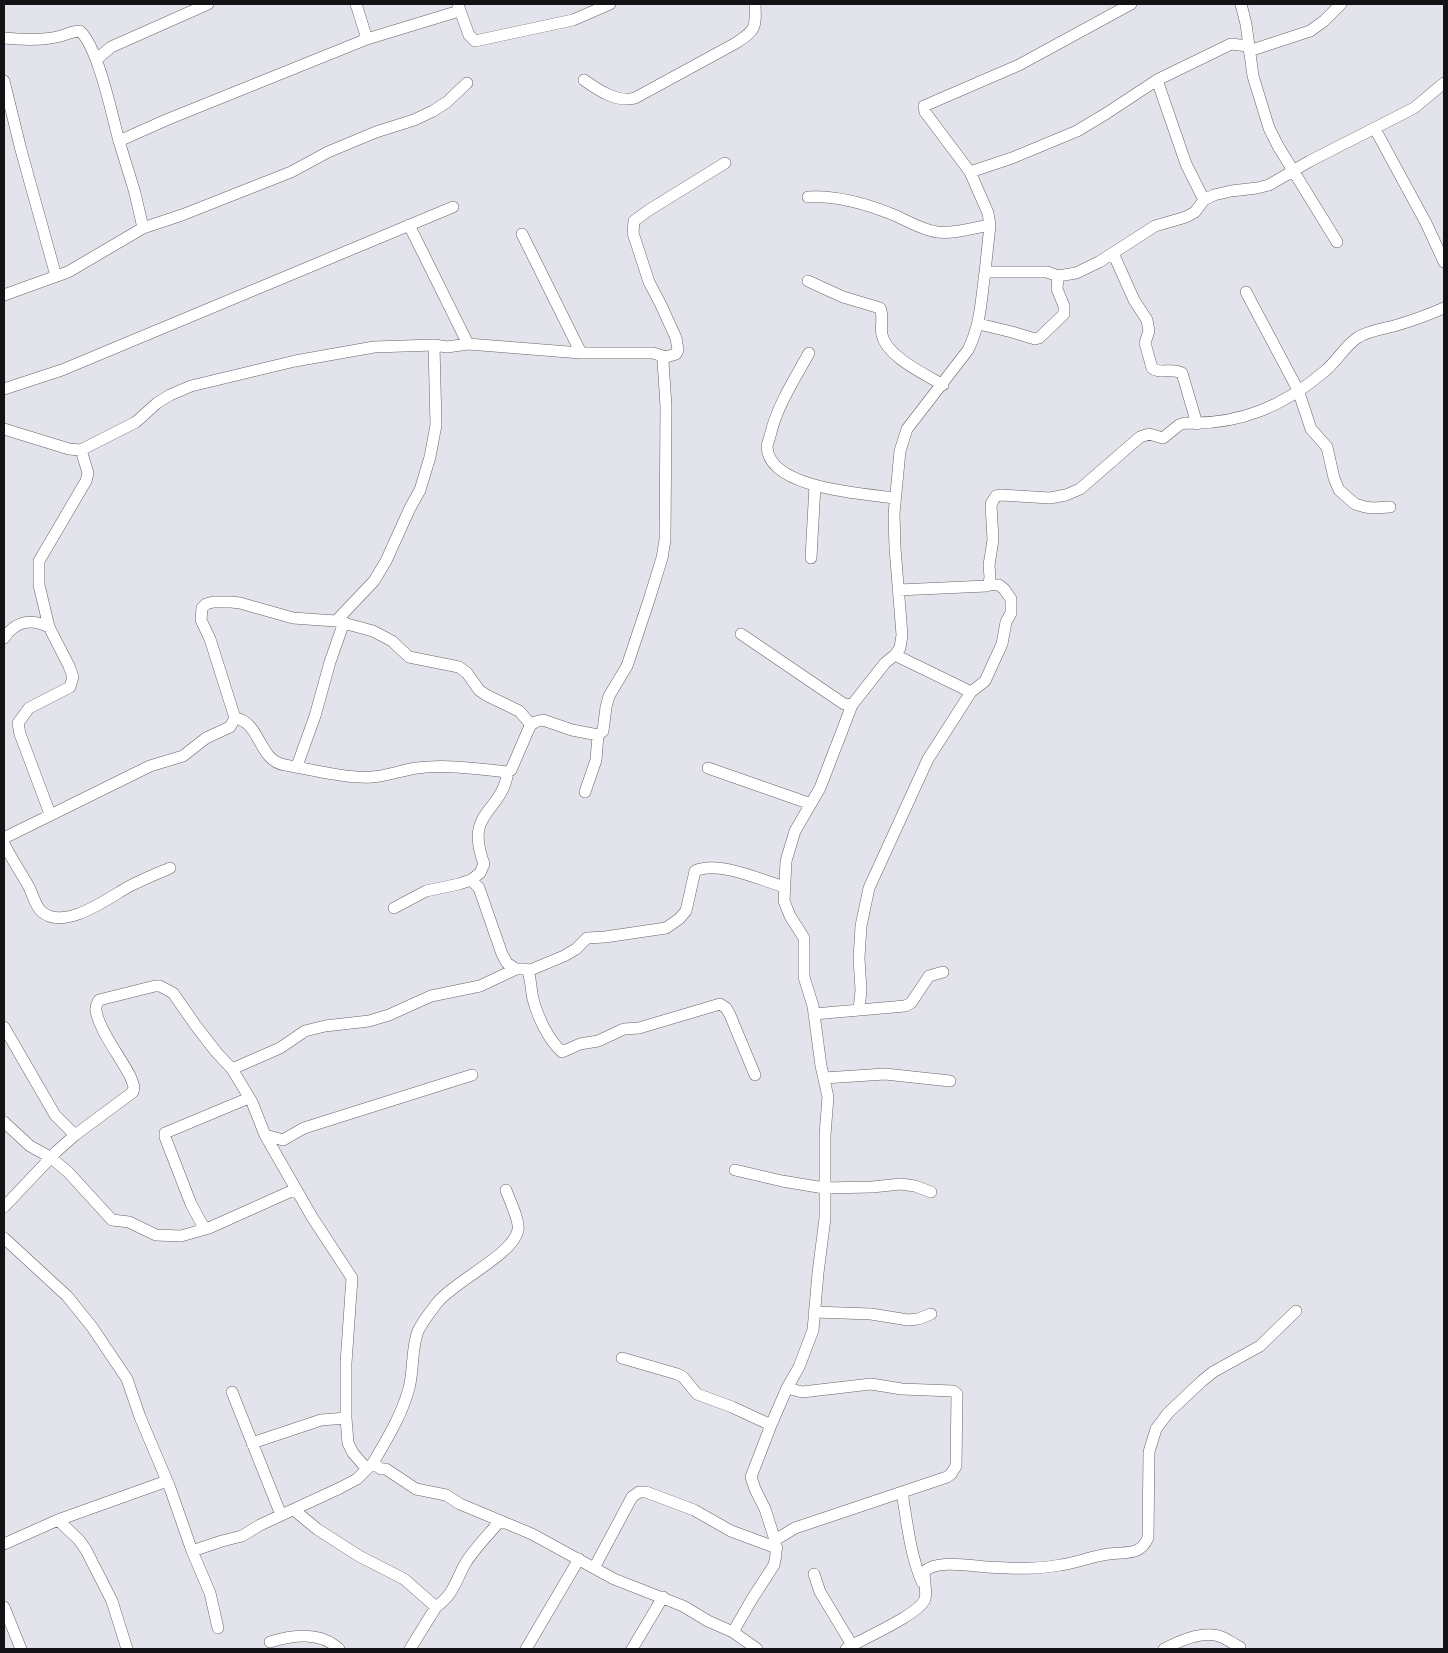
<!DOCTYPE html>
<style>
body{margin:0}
#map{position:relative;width:1448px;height:1653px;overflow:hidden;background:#e3e3eb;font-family:Cabin,sans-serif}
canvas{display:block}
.frame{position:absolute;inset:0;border:5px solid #131316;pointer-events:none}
</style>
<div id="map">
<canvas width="1448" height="1653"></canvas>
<div class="frame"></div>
</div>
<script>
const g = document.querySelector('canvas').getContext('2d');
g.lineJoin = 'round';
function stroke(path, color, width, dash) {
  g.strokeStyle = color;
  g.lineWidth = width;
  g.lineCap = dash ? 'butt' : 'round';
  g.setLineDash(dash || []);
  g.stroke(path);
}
const minor = new Path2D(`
 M 356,4 L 367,39
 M 1241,4 L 1246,24 L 1253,76 L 1269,128 L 1278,146 L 1337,242
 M 458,5 L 469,35 L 475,41 L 573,20 L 610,4
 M 4,38 C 23,40 42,41 61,36 C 68,34 73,31 80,31 C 98,47 112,115 119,141
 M 1249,51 L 1310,31 L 1324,21 L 1341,4
 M 97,59 L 111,47 L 208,4
 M 584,80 C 598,90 617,103 635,98 L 736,43 C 756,30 756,28 755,4
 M 1157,80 L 1186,164 L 1204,200
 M 4,81 L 21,150 L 56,276
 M 1375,129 L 1426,223 L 1444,262
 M 970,172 L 1012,158 L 1077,131 L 1107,113 L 1157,80 L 1231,44 L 1248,46
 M 808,197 C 838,195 867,204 894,215 C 908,221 922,230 937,232 C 954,234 973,228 990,225
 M 409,225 L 468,344
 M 143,228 L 182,215 L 291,172 L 328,152 L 376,132 L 414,120 L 433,111 L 447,102 L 467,83
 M 522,234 L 581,353
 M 1113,253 L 1134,300 L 1147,320 L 1149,331 L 1145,343 L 1152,368 C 1160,375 1171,367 1182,373 L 1197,424
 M 985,272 L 990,225 L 988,213 L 970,172 L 925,112 L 924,106 L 1019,65 L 1131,4
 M 808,281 L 843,297 L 880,308 C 884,316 880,326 882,335 C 887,357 925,374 943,385
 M 1246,292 L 1298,390 L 1311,429 L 1327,447 L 1334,478 L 1339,490 L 1355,504 L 1365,507 L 1373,508 L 1390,507
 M 4,295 L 68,272 L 143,228 L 135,193 L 119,141 L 166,120 L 367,39 L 459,11
 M 979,324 L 1012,332 L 1035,339 L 1039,338 L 1064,314 L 1064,306 L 1057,289 L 1058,276
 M 809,353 C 794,380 777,406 770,436 C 769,440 767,444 767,447 C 769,489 865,494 895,498
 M 4,389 L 62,370 L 453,207
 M 4,429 L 69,449 L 81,450 L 136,422 L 157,403 L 170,395 L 191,386 L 295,361 L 374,347 L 434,345 L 447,347 L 468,344 L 581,353 L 653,353 L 666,357 L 676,354 L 678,350 L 676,338 L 661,305 L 649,282 L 633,233 L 634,221 L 649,210 L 725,163
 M 811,558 L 815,485
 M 898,590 L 987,586 L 989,584 L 990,577 L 989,565 L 993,540 L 991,504 L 996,496 L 1001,495 L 1050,498 L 1066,495 L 1080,489 L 1140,437 L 1149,434 L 1163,438 L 1179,425 L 1185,423 C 1240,425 1284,406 1325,371 C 1337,361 1345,346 1357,338 C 1367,331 1382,329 1394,326 C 1411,321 1428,315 1444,308
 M 336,621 L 374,581 L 386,561 L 410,508 L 420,490 L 430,457 L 436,425 L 434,345
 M 741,634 L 844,704 L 852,705
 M 4,638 C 16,621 30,618 49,627
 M 895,655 L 971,692
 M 235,718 C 261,722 258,761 285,765 C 309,769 348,779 372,777 C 387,776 402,770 417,768 C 446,764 479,769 508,772 L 511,770 L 530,726 L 535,722 L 543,720 L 572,730 L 598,735
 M 297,766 L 315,716 L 330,662 L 344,622
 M 708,768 L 811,804
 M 585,792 L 596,760 L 598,735 L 603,731 L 606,707 L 609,696 L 627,666 L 649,600 L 662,558 L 665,540 L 666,406 L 663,361 L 666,357
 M 50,814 L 20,734 L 18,723 L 29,708 L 70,687 L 73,677 L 69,666 L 49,627 L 39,585 L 39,561 L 86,481 L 88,473 L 81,450
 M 4,838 L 150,766 L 183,756 L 206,738 L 230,727 L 235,718 L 210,639 L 201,620 L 202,608 L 206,604 L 213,602 L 231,602 L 240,603 L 293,618 L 336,621 L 373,631 L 392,641 L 409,657 L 459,667 L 467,673 L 479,690 L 486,695 L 519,711 L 528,721 L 530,726
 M 4,844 C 12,859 21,873 29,887 C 33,895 35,905 41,911 C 63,932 107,899 128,887 C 141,880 156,874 170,868
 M 471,880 L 480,873 L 484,864 C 464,810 501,815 508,772
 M 394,908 L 426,891 L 459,884 L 471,880 L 479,888 L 502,954 L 507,963 L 516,969
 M 528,971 L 564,956 L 576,949 L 587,938 L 605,937 L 666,928 L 679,919 L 686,911 L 695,871 C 719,860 760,880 785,887
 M 859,1010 L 861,990 L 859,958 L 861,926 L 869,888 L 928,759 L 971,692 L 985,681 L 1002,644 L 1006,622 L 1011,613 L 1011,599 L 1004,589 L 999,585 L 989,584
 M 814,1014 L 905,1006 L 911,1003 L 929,976 L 943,972
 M 4,1027 L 55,1115 L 75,1135
 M 232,1069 L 280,1048 L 305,1031 L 325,1026 L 369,1021 L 389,1015 L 431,996 L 480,986 L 516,969 L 526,969 L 528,971 C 531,980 531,990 533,999 C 538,1018 548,1039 562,1052 L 580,1044 L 598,1041 L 624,1029 L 639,1028 L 720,1004 L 726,1008 L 730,1015 L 755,1075
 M 824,1078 L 885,1074 L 950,1081
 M 4,1122 L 30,1146 L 50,1157 L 68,1172 L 112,1220 L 129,1222 L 156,1235 L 181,1236 L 209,1228 L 296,1189
 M 265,1135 L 283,1140 L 304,1128 L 472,1075
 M 735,1170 L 782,1181 L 824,1188 L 872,1187 L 901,1184 L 915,1186 L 931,1192
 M 4,1207 L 57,1151 L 75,1135 L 133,1092 L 134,1087 L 131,1078 C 122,1059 100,1032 96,1011 C 95,1006 97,1004 99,1000 L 155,986 L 160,986 L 173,993 L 196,1026 L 217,1053 L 232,1069 L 252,1102 L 265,1135 L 312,1217 L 352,1278 L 346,1363 L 346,1418 L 348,1443 L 353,1453 L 366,1468
 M 206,1227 L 203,1226 L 191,1204 L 165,1137 L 165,1133 L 249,1098
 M 4,1238 L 67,1296 L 92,1327 L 127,1379 L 140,1417 L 170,1488 L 192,1551 L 210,1593 L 218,1628
 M 814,1312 L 871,1314 L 908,1320 L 918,1319 L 931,1314
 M 622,1358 L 677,1374 L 683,1377 L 697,1394 L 732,1407 L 771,1425
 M 232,1392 L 281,1515
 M 252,1443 L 321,1420 L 346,1418
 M 373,1463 C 387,1439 402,1415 409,1388 C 414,1370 411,1349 418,1331 C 422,1322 431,1311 437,1303 C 453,1282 514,1254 518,1230 C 520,1221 509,1199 506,1190
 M 902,1492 C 907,1522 910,1554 922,1582
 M 294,1510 L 317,1529 L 359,1556 L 404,1579 L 436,1607
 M 58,1520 L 79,1540 L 86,1550 L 112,1601 L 127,1649
 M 775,1540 L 795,1528 L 947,1477 L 951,1474 L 956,1466 L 957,1394 L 953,1391 L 902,1389 L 871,1384 L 802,1392 L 787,1388
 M 4,1544 L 58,1520 L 167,1481
 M 192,1551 L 222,1541 L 242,1536 L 260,1525 L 340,1488 L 357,1479 L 373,1463 L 381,1469 L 386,1469 L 416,1489 L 446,1495 L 460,1504 L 532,1534 L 614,1579 L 683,1606 L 708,1621 L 733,1632 L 757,1649
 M 594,1568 L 632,1497 L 639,1492 L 646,1492 L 694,1510 L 731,1531 L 777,1548
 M 814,1574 L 820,1592 L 852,1645
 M 4,1607 L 21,1649
 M 733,1632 L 752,1599 L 774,1565 L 776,1555 L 775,1540 L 765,1509 L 755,1489 L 751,1477 L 771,1425 L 787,1388 L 799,1367 L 813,1330 L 818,1273 L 825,1218 L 825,1135 L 828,1097 L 821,1066 L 813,1006 L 804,977 L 804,938 L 790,916 L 784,901 L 786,861 L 795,831 L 820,788 L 852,705 L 885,663 L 895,655 L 900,648 L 902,635 L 895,548 L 894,514 L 900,451 L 907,429 L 968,350 C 981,324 981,300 985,272 L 1047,272 L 1058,276 L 1076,273 L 1099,262 L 1155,226 L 1186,217 L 1195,212 L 1204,200 L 1214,195 L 1231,191 L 1257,188 L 1269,185 L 1310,161 L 1414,108 L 1444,83
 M 270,1642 C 293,1635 320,1631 339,1649
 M 410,1649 L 436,1607 C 454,1594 455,1582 465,1564 C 473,1550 489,1534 500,1521
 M 526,1649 L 579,1559
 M 632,1649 L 663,1597
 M 846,1649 C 861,1639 919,1615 925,1599 C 927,1592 924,1580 924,1572 C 936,1559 971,1566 987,1567 C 1011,1568 1036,1570 1060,1565 C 1077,1563 1092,1556 1109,1554 C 1126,1551 1139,1557 1148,1538 L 1149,1452 L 1156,1429 L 1168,1413 L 1202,1381 L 1213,1372 L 1260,1346 L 1296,1311
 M 1164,1649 C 1179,1641 1202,1631 1219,1636 C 1226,1638 1233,1644 1240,1647`);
stroke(minor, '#64646a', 12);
stroke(minor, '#fff', 11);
</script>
